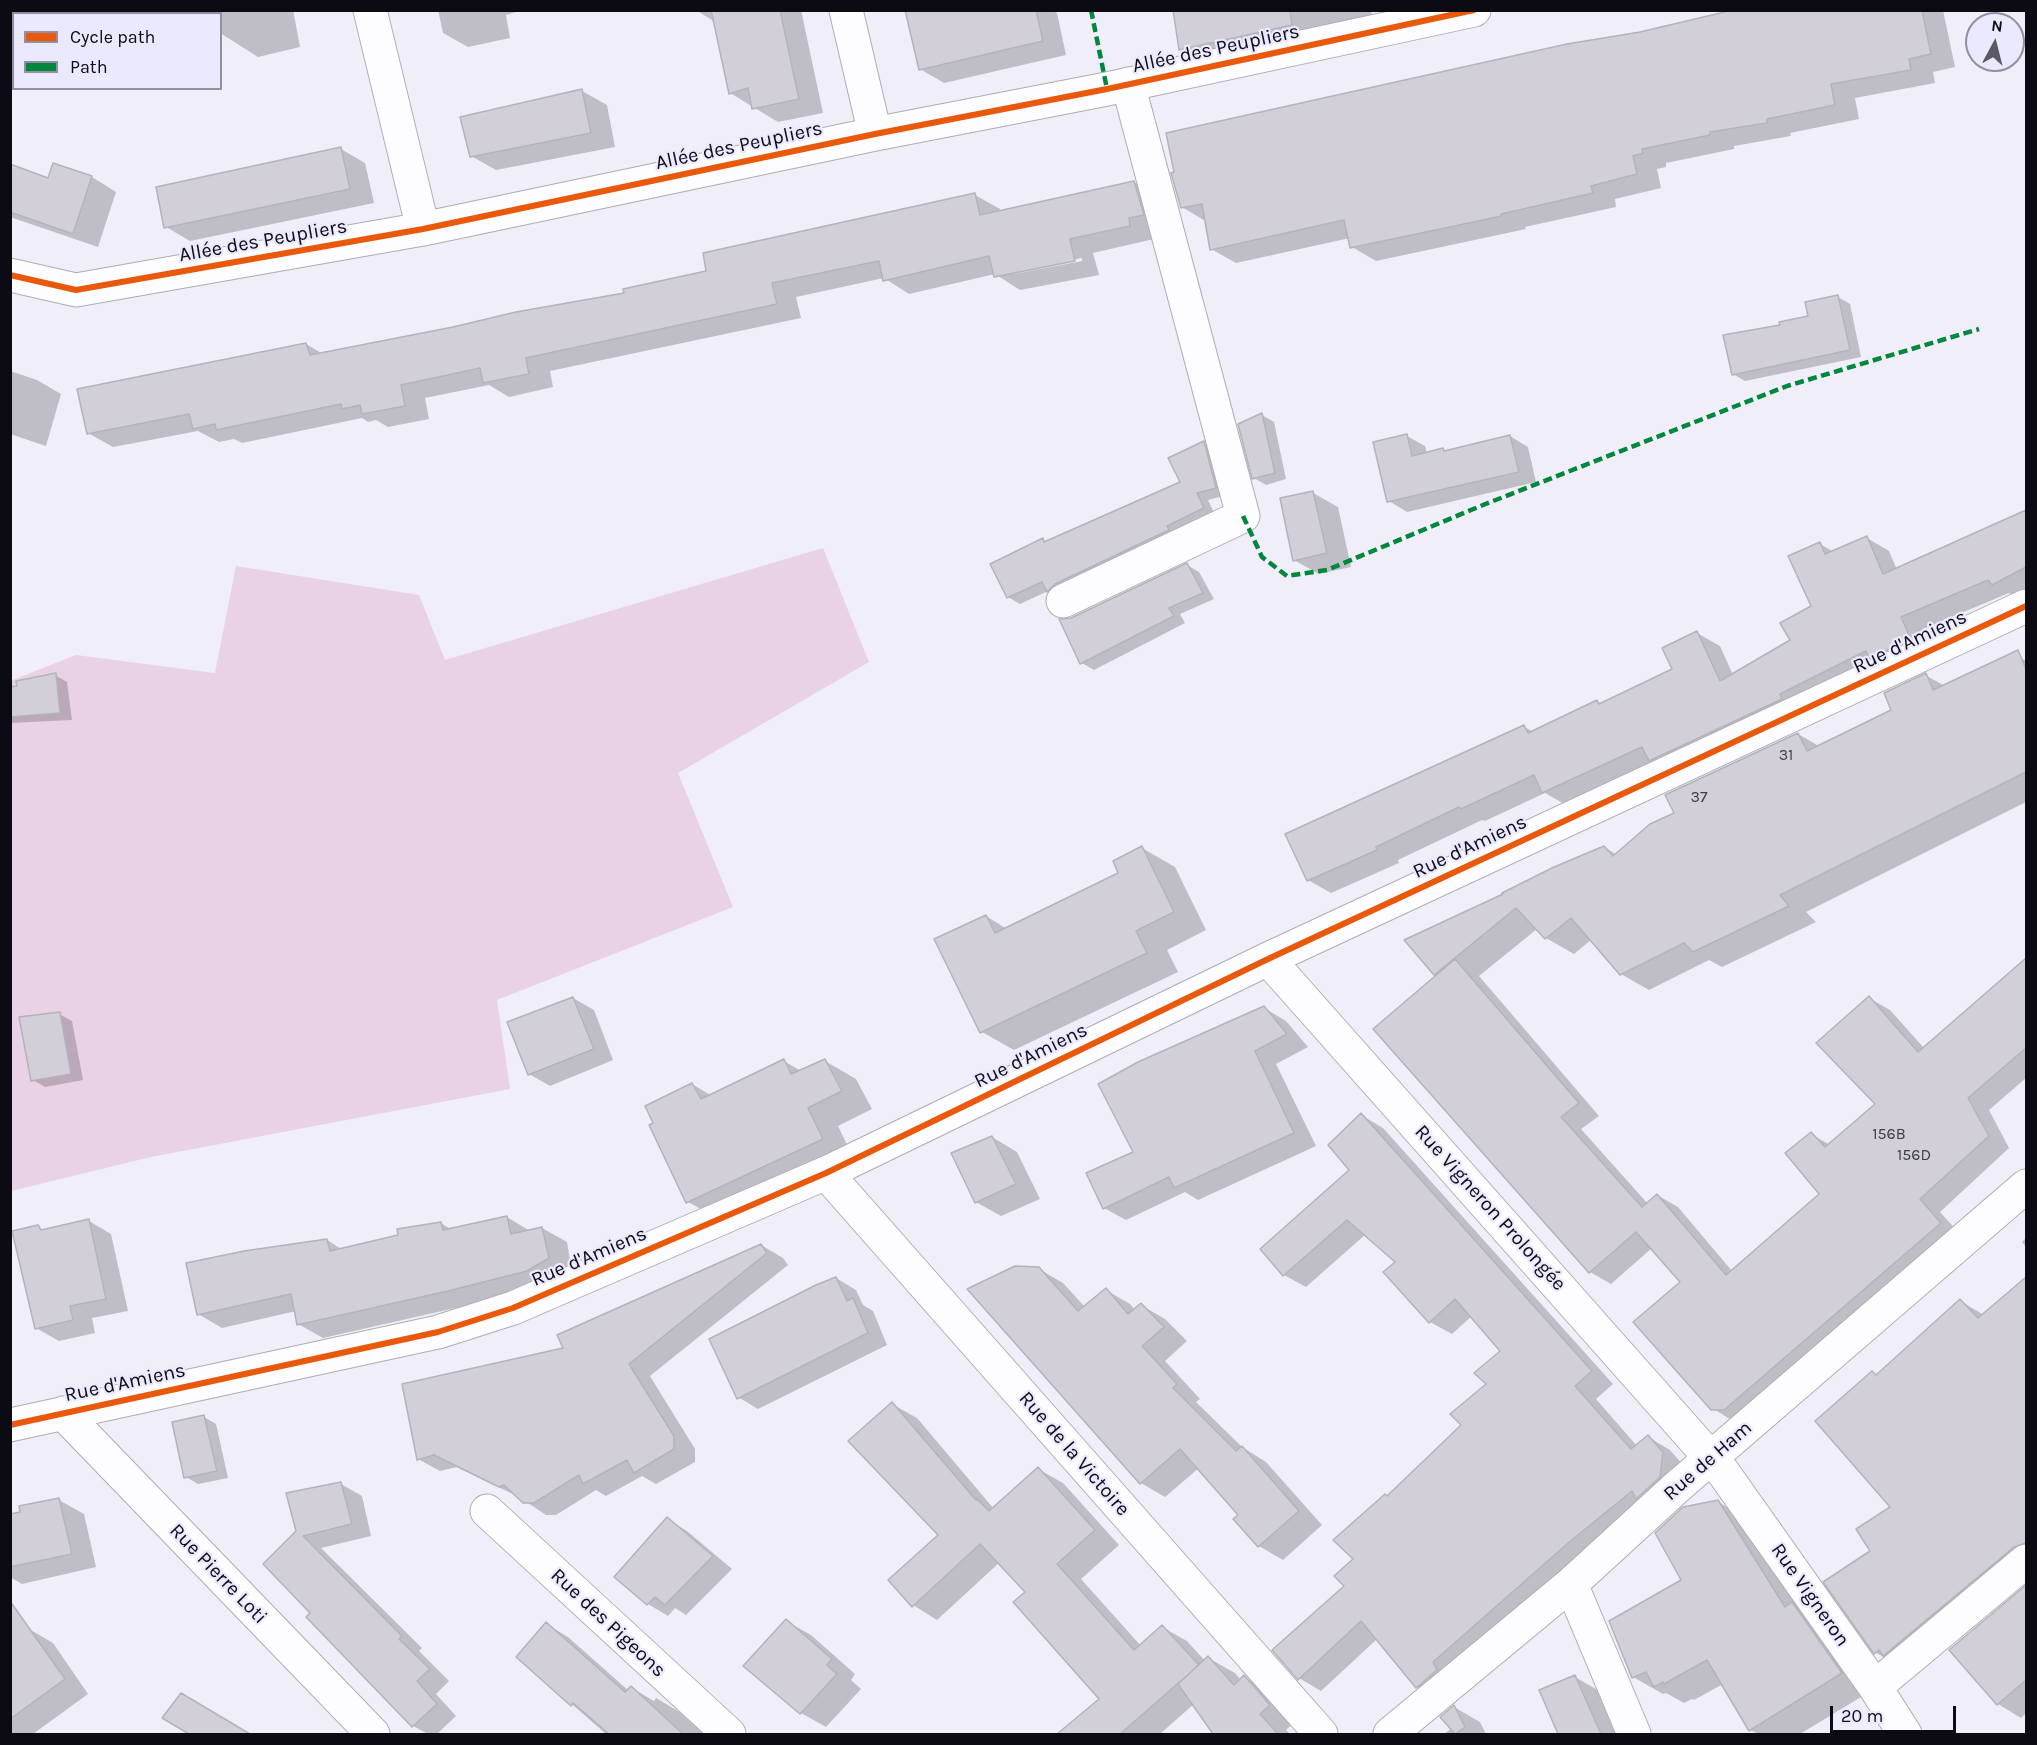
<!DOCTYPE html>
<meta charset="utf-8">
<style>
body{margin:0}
#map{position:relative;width:2037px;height:1745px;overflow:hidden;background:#efeef9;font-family:Karla,sans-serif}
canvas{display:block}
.frame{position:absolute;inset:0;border:12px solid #0c0b13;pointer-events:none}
.legend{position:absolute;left:12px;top:12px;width:210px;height:78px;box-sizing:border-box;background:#ebe9fe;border:2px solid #9290a0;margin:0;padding:8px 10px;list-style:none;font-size:18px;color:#0c0b13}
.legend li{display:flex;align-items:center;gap:12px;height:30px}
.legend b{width:30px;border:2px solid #9290a0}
.north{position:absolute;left:1965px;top:12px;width:60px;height:60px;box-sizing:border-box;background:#ebe9fe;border:2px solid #9290a0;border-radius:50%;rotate:7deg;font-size:16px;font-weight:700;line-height:24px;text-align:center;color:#0c0b13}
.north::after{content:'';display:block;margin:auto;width:21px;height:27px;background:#5b5a64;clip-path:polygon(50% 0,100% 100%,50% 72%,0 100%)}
.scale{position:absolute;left:1830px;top:1706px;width:126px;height:27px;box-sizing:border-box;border:3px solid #0c0b13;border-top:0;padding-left:8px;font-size:18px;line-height:21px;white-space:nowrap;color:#0c0b13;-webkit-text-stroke:4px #ebe9fe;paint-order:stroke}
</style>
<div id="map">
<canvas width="2037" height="1745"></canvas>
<div class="frame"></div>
<ul class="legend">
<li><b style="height:8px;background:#e8590c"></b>Cycle path</li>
<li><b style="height:8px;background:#00873e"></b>Path</li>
</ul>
<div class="north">N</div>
<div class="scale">20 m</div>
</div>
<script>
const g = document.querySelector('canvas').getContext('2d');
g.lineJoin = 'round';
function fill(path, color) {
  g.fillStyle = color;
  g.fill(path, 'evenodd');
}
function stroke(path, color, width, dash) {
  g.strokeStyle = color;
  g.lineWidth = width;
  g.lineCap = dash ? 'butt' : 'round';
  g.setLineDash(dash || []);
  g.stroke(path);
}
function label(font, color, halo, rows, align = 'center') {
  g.font = font + ' Karla,sans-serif';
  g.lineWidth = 4.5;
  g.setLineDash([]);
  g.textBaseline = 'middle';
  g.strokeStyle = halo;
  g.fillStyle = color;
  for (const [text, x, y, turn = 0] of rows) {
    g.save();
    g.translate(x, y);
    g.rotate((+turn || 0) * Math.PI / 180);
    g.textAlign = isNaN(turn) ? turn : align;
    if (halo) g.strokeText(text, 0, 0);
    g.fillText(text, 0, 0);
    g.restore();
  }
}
const green = new Path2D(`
 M 823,548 L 869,662 L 678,773 L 733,907 L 497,1000 L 510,1089 L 151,1157 L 11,1191 L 10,681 L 76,655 L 215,673 L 236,566 L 419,595 L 445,660 Z`);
const shadow = new Path2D(`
 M 209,10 L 293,10 L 300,47 L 258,57 L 220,33 L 220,14 L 210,14 Z
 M 438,10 L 523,10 L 506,15 L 510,38 L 468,47 L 443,33 Z
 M 696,10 L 801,10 L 823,113 L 778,122 L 730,93 L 715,22 Z
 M 907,10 L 1052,10 L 1057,13 L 1066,55 L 944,83 L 920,69 Z
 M 1174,10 L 1371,10 L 1374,26 L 1203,62 L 1180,49 Z
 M 1746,10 L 1943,10 L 1955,67 L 1933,72 L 1935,83 L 1855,98 L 1859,119 L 1790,133 L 1791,136 L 1734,146 L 1734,149 L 1666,163 L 1666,167 L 1657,169 L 1661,188 L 1615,199 L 1616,207 L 1525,227 L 1526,229 L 1376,261 L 1352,247 L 1350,238 L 1236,263 L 1211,249 L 1207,222 L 1182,207 L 1640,34 Z
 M 582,91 L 607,105 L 615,147 L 496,170 L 471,156 Z
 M 341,149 L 365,163 L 374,203 L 190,241 L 166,227 Z
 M 10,166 L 49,179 L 92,177 L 116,192 L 98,247 L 10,217 Z
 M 1134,182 L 1159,197 L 1154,239 L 1093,253 L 1099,275 L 1020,290 L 995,274 L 909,294 L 884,278 L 796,297 L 801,318 L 550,371 L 553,387 L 509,397 L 489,385 L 425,398 L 429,419 L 388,427 L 376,420 L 368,422 L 362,418 L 242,443 L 234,439 L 219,442 L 198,431 L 113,447 L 88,433 L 306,344 L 323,354 L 626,294 L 975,195 L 1000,209 L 1000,212 ZM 1082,258 L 1082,261 L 1014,274 L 1014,271 Z
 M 1838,297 L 1850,304 L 1861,357 L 1745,381 L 1733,374 L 1782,326 L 1810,317 Z
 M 10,371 L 37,380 L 61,394 L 46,446 L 10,434 Z
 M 1262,415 L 1274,422 L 1286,479 L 1266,485 L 1254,478 Z
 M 1407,436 L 1425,446 L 1427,454 L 1443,450 L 1447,452 L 1510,436 L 1528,447 L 1536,482 L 1407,512 L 1389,501 Z
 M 1203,442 L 1215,449 L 1227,495 L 1208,500 L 1215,515 L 1060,598 L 1048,591 L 1020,604 L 1008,597 L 1043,540 L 1047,542 L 1182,482 Z
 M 1313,493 L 1338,507 L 1351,567 L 1319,574 L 1294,560 Z
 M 2011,518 L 2026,527 L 2026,591 L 2016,597 L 2009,593 L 1923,629 L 1933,652 L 1566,805 L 1545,793 L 1485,821 L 1482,820 L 1398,860 L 1399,863 L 1331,893 L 1308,880 L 1524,727 L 1534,732 L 1597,701 L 1603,705 L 1674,670 L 1697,633 L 1720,646 L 1733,675 L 1792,640 L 1813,606 L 1820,544 L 1834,552 L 1867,538 L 1889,551 L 1897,570 Z
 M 1187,565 L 1199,572 L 1214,599 L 1180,614 L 1185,623 L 1094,670 L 1082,663 L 1071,619 Z
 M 2014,654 L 2026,661 L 2026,802 L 1806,912 L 1816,922 L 1722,967 L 1709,960 L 1649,990 L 1621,974 L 1592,939 L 1574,954 L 1546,938 L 1537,929 L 1479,976 L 1599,1116 L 1581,1129 L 1648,1204 L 1657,1195 L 1678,1207 L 1732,1271 L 1821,1194 L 1811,1134 L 1830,1145 L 1877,1104 L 1869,998 L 1890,1010 L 1924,1048 L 2016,969 L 2026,975 L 2026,1078 L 1989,1110 L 2009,1148 L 1940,1212 L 1961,1235 L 1733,1421 L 1712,1408 L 1682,1282 L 1652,1248 L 1611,1284 L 1590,1272 L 1438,975 L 1406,940 L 1604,847 L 1617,855 L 1676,813 L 1798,734 L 1819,746 L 1893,711 L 1925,675 L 1945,686 Z
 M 55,675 L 67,682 L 72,720 L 10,723 L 10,689 Z
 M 1142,848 L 1175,867 L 1206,930 L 1167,950 L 1178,972 L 1014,1050 L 982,1032 L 986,916 L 1007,929 L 1120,873 Z
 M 573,998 L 594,1010 L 613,1060 L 550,1086 L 529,1074 Z
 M 1264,1008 L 1286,1021 L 1308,1047 L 1276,1064 L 1316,1146 L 1198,1200 L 1185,1192 L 1126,1220 L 1104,1208 L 1135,1152 Z
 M 59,1014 L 72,1021 L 83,1080 L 45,1087 L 33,1080 Z
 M 784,1061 L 801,1071 L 825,1061 L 856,1079 L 872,1109 L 838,1126 L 853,1157 L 719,1219 L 688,1202 L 655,1124 L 692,1084 L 712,1096 Z
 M 1361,1115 L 1383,1128 L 1613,1384 L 1596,1399 L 1637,1446 L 1648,1437 L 1670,1450 L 1684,1466 L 1439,1699 L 1417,1687 L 1377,1639 L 1321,1691 L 1299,1678 L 1346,1586 L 1355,1560 L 1388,1497 L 1463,1425 L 1488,1384 L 1502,1351 L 1472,1316 L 1452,1334 L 1430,1322 L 1397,1262 L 1366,1234 L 1306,1287 L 1284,1275 L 1351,1170 Z
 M 992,1137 L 1017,1152 L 1040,1199 L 1001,1216 L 976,1202 Z
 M 507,1217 L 530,1231 L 542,1228 L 567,1242 L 572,1272 L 473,1304 L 323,1338 L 298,1324 L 296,1311 L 222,1328 L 198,1314 L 327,1240 L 343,1250 L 400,1236 L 441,1223 L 452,1230 Z
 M 89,1221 L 111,1234 L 128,1311 L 92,1318 L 95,1333 L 59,1341 L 36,1328 L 37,1227 L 44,1231 Z
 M 2026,1238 L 2026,1247 L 2022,1242 Z
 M 761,1245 L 783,1258 L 788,1265 L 650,1376 L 695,1449 L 695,1462 L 656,1484 L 642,1476 L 606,1496 L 596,1490 L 556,1515 L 546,1515 L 519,1497 L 457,1467 L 440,1471 L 418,1459 L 565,1349 Z
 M 1039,1269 L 1063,1283 L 1085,1307 L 1106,1290 L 1130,1304 L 1135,1310 L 1141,1305 L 1165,1319 L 1187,1341 L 1165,1361 L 1200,1399 L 1196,1402 L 1242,1447 L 1266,1462 L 1322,1525 L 1283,1560 L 1259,1546 L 1240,1516 L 1199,1468 L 1165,1497 L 1141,1483 L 970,1289 Z
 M 836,1278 L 856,1290 L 863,1305 L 873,1311 L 887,1345 L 758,1409 L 738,1397 Z
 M 2026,1279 L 2026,1569 L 1899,1666 L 1875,1652 L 1872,1551 L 1893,1507 L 1872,1373 L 1878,1376 L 1960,1301 L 1984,1315 Z
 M 892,1404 L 917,1418 L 994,1509 L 1038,1469 L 1063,1483 L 1119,1545 L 1081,1579 L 1141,1646 L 1162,1627 L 1187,1641 L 1205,1661 L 1208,1658 L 1235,1673 L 1241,1680 L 1244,1677 L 1271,1692 L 1296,1721 L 1286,1730 L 1290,1734 L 1215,1734 L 1194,1704 L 1160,1734 L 1068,1734 L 1064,1730 L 1101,1699 L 1027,1592 L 1000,1562 L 937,1620 L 913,1605 L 940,1535 Z
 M 204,1417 L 216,1424 L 228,1478 L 198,1484 L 186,1477 Z
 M 341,1484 L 362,1496 L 371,1536 L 321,1548 L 422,1648 L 419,1651 L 449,1681 L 436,1694 L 456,1716 L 437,1734 L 428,1734 L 413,1726 L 308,1617 L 312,1613 L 265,1564 Z
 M 59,1500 L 84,1514 L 96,1567 L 22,1584 L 10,1577 L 10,1516 Z
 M 1718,1502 L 1748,1519 L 1871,1691 L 1800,1734 L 1759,1734 L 1750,1730 L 1723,1684 L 1694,1700 L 1692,1699 L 1684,1703 L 1666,1693 L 1663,1694 L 1633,1677 L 1683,1581 Z
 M 667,1519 L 687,1531 L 732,1569 L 686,1615 L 675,1608 L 668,1616 L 648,1604 L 616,1577 Z
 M 2026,1587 L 2026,1713 L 2021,1718 L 1998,1704 L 1951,1650 Z
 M 786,1621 L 811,1635 L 855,1674 L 851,1680 L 861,1689 L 826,1727 L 801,1713 L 745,1665 Z
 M 546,1624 L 568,1637 L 629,1691 L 632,1688 L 654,1701 L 656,1698 L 678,1711 L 704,1734 L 606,1734 L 518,1657 Z
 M 29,1629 L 53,1643 L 88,1694 L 33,1734 L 10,1734 L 10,1642 Z
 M 1575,1677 L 1601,1692 L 1620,1734 L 1559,1734 L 1541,1691 Z
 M 181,1695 L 248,1734 L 192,1734 L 164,1718 Z
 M 1454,1707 L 1480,1722 L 1486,1734 L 1444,1734 L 1452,1728 Z`);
const building = new Path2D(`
 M 711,10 L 780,10 L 799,99 L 752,109 L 748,88 L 729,94 Z
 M 905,10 L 1036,10 L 1043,41 L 919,70 Z
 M 1173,10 L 1290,10 L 1292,25 L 1179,50 Z
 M 1733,10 L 1922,10 L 1931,54 L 1909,59 L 1911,70 L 1831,84 L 1835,105 L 1767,119 L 1767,123 L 1710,132 L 1710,135 L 1642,149 L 1643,153 L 1633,156 L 1637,174 L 1591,186 L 1593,193 L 1501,214 L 1502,216 L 1350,248 L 1344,220 L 1210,250 L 1202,204 L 1181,208 L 1171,173 L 1174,172 L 1166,133 L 1567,44 L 1640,32 Z
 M 582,89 L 591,133 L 470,157 L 460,117 Z
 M 341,147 L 350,189 L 164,228 L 156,187 Z
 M 53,163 L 92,176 L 73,234 L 10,212 L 10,164 L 48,178 Z
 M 1134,181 L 1144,215 L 1129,218 L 1130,226 L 1070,239 L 1075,261 L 994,277 L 989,256 L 883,281 L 879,261 L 772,283 L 777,304 L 526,358 L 529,374 L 483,383 L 480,368 L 401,385 L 405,406 L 362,414 L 360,405 L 342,409 L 341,404 L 216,430 L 215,424 L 193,429 L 189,414 L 87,434 L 77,389 L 306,343 L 310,355 L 453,327 L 516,312 L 624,293 L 623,289 L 706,271 L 703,253 L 975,193 L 980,215 Z
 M 1838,295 L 1850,350 L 1732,375 L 1723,335 L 1780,325 L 1779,322 L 1808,316 L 1805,302 Z
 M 1262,413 L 1275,473 L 1252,479 L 1238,424 Z
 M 1407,434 L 1412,456 L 1443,448 L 1444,451 L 1510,435 L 1519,472 L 1387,502 L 1373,442 Z
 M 1204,441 L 1216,488 L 1197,493 L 1204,508 L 1167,526 L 1169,530 L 1055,584 L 1047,592 L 1042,582 L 1007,598 L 990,564 L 1043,538 L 1044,542 L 1180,482 L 1168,458 Z
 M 1313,491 L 1327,553 L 1293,561 L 1280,498 Z
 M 2026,510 L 2026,567 L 1992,585 L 1988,580 L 1901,617 L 1911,639 L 1869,658 L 1866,651 L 1780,694 L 1782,699 L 1649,761 L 1642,747 L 1542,793 L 1534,775 L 1461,809 L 1459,807 L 1376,847 L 1377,850 L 1307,881 L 1285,834 L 1524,725 L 1528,733 L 1597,700 L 1599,704 L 1672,669 L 1662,648 L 1697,631 L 1720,681 L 1790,640 L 1780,623 L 1811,606 L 1788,556 L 1820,542 L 1825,554 L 1867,536 L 1883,574 Z
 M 1187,563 L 1203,593 L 1169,608 L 1174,616 L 1080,664 L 1059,619 L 1071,618 Z
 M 2018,650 L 2026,669 L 2026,772 L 1780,895 L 1789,906 L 1693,952 L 1684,943 L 1620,975 L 1571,918 L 1545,939 L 1516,908 L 1434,975 L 1404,940 L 1503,894 L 1502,893 L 1554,867 L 1604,846 L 1613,856 L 1650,824 L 1674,813 L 1665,795 L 1798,733 L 1807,751 L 1891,710 L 1884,693 L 1926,673 L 1933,690 Z
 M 56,673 L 60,713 L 10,717 L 10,687 L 17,686 L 16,681 Z
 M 1142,846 L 1174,912 L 1136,931 L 1147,953 L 980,1033 L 934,939 L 986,915 L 995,933 L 1118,873 L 1113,861 Z
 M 2026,958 L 2026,1048 L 1968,1098 L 1989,1136 L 1920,1199 L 1941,1223 L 1724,1410 L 1711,1410 L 1633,1322 L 1680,1282 L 1636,1232 L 1589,1273 L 1373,1029 L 1455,959 L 1579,1103 L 1561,1117 L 1642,1207 L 1657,1194 L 1726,1275 L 1819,1194 L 1785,1153 L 1811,1132 L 1825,1147 L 1875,1104 L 1816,1043 L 1869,996 L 1918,1052 Z
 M 573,997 L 594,1049 L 528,1075 L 507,1022 Z
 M 1264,1006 L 1287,1034 L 1255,1051 L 1294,1133 L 1174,1188 L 1169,1177 L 1103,1209 L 1086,1173 L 1133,1152 L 1098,1084 L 1138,1062 Z
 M 60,1012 L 71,1074 L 31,1081 L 19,1017 Z
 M 784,1059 L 791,1074 L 825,1059 L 842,1091 L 808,1108 L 823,1139 L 686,1203 L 649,1125 L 653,1123 L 645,1106 L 692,1083 L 701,1099 Z
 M 1361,1113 L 1592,1371 L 1575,1386 L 1631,1449 L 1648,1435 L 1663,1452 L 1660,1477 L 1636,1499 L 1632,1491 L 1567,1544 L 1433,1662 L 1437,1670 L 1416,1688 L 1361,1621 L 1298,1680 L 1272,1650 L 1344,1586 L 1334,1576 L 1353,1559 L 1333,1540 L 1385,1494 L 1387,1496 L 1461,1425 L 1450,1414 L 1486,1384 L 1474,1373 L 1500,1351 L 1455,1299 L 1429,1323 L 1383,1272 L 1395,1262 L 1347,1220 L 1283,1276 L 1260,1249 L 1349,1170 L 1328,1145 Z
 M 992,1136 L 1016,1184 L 975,1203 L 951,1153 Z
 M 507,1216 L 511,1234 L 542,1227 L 549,1258 L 527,1271 L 448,1291 L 297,1325 L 291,1294 L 197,1315 L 186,1263 L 244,1251 L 327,1239 L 330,1251 L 398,1235 L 397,1229 L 441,1222 L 443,1230 Z
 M 89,1219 L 106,1299 L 70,1306 L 73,1320 L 35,1329 L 12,1231 L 38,1225 L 41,1230 Z
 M 761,1244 L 767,1253 L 629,1364 L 674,1436 L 674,1449 L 634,1473 L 627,1460 L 583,1484 L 579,1475 L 534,1503 L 523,1503 L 504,1485 L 499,1487 L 434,1455 L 417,1460 L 402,1384 L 563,1348 L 557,1335 Z
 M 1015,1266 L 1039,1267 L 1078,1311 L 1106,1288 L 1128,1314 L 1141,1303 L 1164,1327 L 1142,1346 L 1177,1384 L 1173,1388 L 1236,1451 L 1242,1446 L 1299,1511 L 1258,1547 L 1233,1519 L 1238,1515 L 1180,1449 L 1140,1484 L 967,1289 Z
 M 836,1277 L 847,1301 L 853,1298 L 868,1333 L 737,1399 L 709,1339 L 816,1285 Z
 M 2026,1277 L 2026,1543 L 2014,1547 L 1883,1656 L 1879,1650 L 1874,1654 L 1823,1582 L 1870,1551 L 1856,1529 L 1890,1507 L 1815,1421 L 1872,1371 L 1876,1375 L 1960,1299 L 1978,1318 Z
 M 892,1402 L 976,1500 L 977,1499 L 989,1511 L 1038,1467 L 1095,1530 L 1057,1564 L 1134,1650 L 1162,1625 L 1199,1665 L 1120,1734 L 1057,1734 L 1099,1699 L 1013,1602 L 1025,1592 L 980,1544 L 912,1607 L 888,1580 L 938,1535 L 848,1441 Z
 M 204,1415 L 217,1471 L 184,1478 L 172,1422 Z
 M 341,1482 L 352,1524 L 303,1536 L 402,1636 L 399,1639 L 430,1669 L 417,1681 L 437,1704 L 412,1727 L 306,1617 L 310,1613 L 263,1564 L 296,1531 L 286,1493 Z
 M 59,1498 L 72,1554 L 10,1567 L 10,1514 L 20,1512 L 19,1506 Z
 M 1718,1500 L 1785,1607 L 1792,1602 L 1842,1673 L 1749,1731 L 1707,1660 L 1664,1684 L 1663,1682 L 1654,1687 L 1646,1672 L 1632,1678 L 1609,1621 L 1681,1580 L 1655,1533 L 1683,1507 Z
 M 667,1517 L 713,1556 L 665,1605 L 655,1597 L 647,1605 L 614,1577 Z
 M 2026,1585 L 2026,1680 L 1997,1705 L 1949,1650 Z
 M 10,1601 L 65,1679 L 10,1719 Z
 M 786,1619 L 832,1659 L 827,1665 L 837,1674 L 800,1714 L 743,1666 Z
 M 546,1622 L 625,1692 L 631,1686 L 683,1734 L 609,1734 L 573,1703 L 571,1706 L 516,1657 Z
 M 1208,1656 L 1234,1685 L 1244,1675 L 1270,1705 L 1260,1714 L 1278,1734 L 1213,1734 L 1178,1684 Z
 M 1575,1675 L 1601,1734 L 1558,1734 L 1539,1690 Z
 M 181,1693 L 250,1734 L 189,1734 L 162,1718 Z
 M 1454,1705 L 1465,1727 L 1455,1734 L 1440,1717 Z`);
const minor = new Path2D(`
 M 370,10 L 423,229
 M 846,10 L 875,134
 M 10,275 L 76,290 L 423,229 L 875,134 L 1107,89 L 1474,10
 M 1063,601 L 1243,516 L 1128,84
 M 1268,959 L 1723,1472 L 1875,1687 L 1905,1734
 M 826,1173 L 1321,1734
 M 63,1413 L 373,1734
 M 10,1425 L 438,1332 L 513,1308 L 826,1173 L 1268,959 L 2026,606
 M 487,1511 L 729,1734
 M 1571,1584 L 1634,1734
 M 1875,1687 L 2026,1561
 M 1390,1734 L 1571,1584 L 1677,1487 L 2026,1186`);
const quiet = new Path2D(`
 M 1091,10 L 1107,89
 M 1243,516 L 1262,557 L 1287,576 L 1327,570 L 1483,505 L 1787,386 L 1979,329`);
const cycleway = new Path2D(`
 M 10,275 L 76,290 L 423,229 L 875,134 L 1107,89 L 1474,10
 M 10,1425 L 438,1332 L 513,1308 L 826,1173 L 1268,959 L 2026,606`);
const numberNames = [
 ["31",1786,755],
 ["37",1699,797],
 ["156B",1889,1134],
 ["156D",1914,1155]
];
const streetNames = [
 ["Allée des Peupliers",1216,49,-12],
 ["Allée des Peupliers",739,146,-12],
 ["Allée des Peupliers",263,241,-10],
 ["Rue d'Amiens",1910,642,-25],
 ["Rue d'Amiens",1470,847,-25],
 ["Rue d'Amiens",1031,1056,-26],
 ["Rue Vigneron Prolongée",1490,1208,48],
 ["Rue d'Amiens",589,1257,-23],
 ["Rue d'Amiens",125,1383,-12],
 ["Rue de la Victoire",1074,1454,49],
 ["Rue de Ham",1708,1461,-41],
 ["Rue Pierre Loti",218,1574,46],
 ["Rue Vigneron",1810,1595,55],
 ["Rue des Pigeons",608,1623,43]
];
fill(green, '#ead2e6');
fill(shadow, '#0003');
fill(building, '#d2cfd9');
stroke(building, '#b4b2ba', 1.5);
stroke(minor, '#aeadb6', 35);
stroke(minor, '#fdfcfe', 33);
stroke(quiet, '#00873e', 4.5, [9, 4.5]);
stroke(cycleway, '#e8590c', 6);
label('16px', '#3e3c44', null, numberNames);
label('20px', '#0c0b13', '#ebe9fe', streetNames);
</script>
